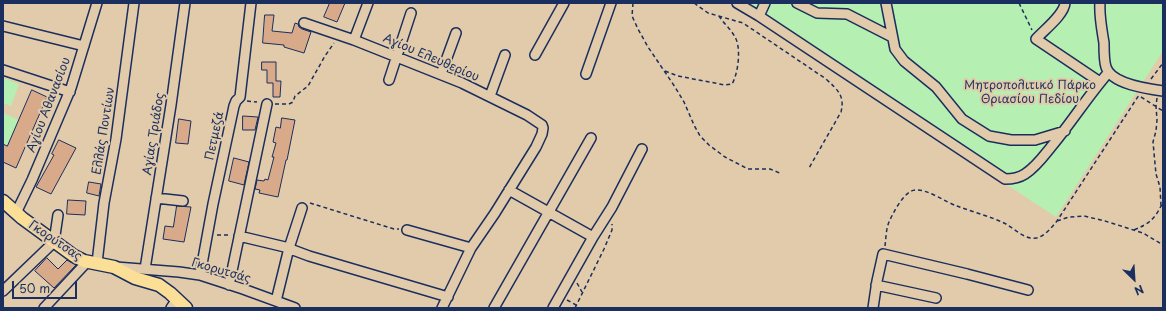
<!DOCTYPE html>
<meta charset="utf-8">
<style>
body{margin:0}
#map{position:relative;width:1166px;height:311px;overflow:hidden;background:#e2cbab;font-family:"Playpen Sans",sans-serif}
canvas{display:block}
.frame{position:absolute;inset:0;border:4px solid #1b2f5e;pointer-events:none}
.north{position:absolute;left:1114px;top:259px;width:40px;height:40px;-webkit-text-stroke:3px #e2cbab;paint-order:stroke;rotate:155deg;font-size:11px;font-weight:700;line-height:16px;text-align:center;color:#1b2f5e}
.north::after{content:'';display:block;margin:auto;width:14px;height:18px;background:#1b2f5e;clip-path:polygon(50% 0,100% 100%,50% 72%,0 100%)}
.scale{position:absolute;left:12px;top:281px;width:65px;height:18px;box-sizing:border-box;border:2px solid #1b2f5e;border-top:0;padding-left:5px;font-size:12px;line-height:14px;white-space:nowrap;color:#1b2f5e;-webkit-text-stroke:3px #e2cbab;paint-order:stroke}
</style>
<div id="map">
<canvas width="1166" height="311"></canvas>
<div class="frame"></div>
<div class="north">N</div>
<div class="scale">50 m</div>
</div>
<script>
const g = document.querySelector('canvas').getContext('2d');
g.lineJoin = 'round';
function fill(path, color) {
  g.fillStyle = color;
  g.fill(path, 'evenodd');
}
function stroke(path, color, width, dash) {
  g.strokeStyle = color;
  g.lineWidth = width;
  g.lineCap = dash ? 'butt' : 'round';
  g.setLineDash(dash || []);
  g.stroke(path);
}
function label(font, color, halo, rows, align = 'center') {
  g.font = font + ' "Playpen Sans",sans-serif';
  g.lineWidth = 4;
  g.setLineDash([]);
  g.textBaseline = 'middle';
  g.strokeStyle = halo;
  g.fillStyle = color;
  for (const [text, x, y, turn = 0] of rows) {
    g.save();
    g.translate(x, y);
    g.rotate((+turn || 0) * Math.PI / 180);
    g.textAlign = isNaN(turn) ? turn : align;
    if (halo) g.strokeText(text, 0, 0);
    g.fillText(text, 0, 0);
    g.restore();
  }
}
const green = new Path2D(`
 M 730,3 L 1163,3 L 1163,51 L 1056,217 Z
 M 3,78 L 19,84 L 11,106 L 3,103 Z
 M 3,113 L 19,120 L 7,146 L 3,144 Z`);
const building = new Path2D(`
 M 330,3 L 345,3 L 337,22 L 324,17 Z
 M 265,15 L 274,15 L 272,31 L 292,33 L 295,23 L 298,24 L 299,27 L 302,29 L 311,32 L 304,53 L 284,47 L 284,45 L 263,43 Z
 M 262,62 L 276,62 L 276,81 L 281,81 L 280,97 L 273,97 L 273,83 L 267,83 L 267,70 L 262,70 Z
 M 32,90 L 47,97 L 16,168 L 3,162 L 3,144 L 7,146 Z
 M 243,116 L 258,117 L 255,130 L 243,130 Z
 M 282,118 L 295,120 L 287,160 L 286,160 L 278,197 L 259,193 L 260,190 L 255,189 L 257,180 L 264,181 L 265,179 L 268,180 L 274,157 L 272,157 L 276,143 L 273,142 L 276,127 L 280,128 Z
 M 179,119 L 191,121 L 188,144 L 176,143 Z
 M 59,140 L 76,148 L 51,194 L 36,187 L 54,155 L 52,154 Z
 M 234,158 L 249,162 L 244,185 L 229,181 Z
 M 89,182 L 101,184 L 99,196 L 87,193 Z
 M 68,200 L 86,201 L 85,215 L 67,214 Z
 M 177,206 L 191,207 L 184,242 L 163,239 L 165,226 L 173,227 Z
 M 47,258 L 58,269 L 67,260 L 76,265 L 54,288 L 35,271 Z`);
const path = new Path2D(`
 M 633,3 L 632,16 L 638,29 L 648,47 L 675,87 L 684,102 L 694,125 L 700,136 L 709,145 L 725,157 L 748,169 L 770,169 L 782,174
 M 694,3 L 708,13 L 743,23 L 826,79 C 838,90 845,96 841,112 L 809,168
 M 1019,3 L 1032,30
 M 665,71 L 678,76 L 725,85 L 732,84 C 738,74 741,50 736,39 C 732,30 724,24 719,16
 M 1151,79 L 1163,63
 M 1141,97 L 1163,111
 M 1157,98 L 1156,106 L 1157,120 L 1156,131 L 1153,142 L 1154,153 L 1156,174 L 1160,187 L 1161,206
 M 247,101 L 257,102
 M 275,104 L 289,104 L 293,102 L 295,96 L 308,86 L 325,56 L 334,43
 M 310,203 L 394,229 L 399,229
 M 1057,221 L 1069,217 L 1084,216 L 1105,221 L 1143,233 L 1163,245
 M 1134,230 C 1148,224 1154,220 1161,206 L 1163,205
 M 217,235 L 231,235
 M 885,246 C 886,238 886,229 889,222 C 893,213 904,191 915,190 C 928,189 945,202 957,206 C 973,212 992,217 1006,224 C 1015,229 1025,240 1036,238 C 1044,237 1051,228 1057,221 L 1139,95
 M 577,283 L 582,292
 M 567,300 L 576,305
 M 575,308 L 604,249 L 612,230 L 612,224`);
const minor = new Path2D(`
 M 737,3 L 759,16 L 1005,179 C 1012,179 1019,178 1025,174 C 1036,167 1043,157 1051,147 C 1071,123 1088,96 1108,73
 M 797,3 L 817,13 L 847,14 L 892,37
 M 886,3 L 895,49 L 904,61 L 936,87 L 962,119 L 989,136 L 1011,140 L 1035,140 L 1065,131
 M 1065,3 C 1064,15 1044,30 1036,39 L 1100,82
 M 1100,3 C 1099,16 1102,30 1104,43 C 1104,50 1104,61 1106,67 C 1111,84 1148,89 1163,91
 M 759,16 L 765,3
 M 304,23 L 354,40 L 462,83 L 527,115 L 542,125 L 543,128 L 542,134 L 536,147 L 495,213 L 471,248 L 442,308
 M 3,26 L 84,46
 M 354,40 L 368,3
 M 535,55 L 564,3
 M 3,70 L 70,92
 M 441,74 L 456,33
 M 586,74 L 611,3
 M 389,80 L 411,13
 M 490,96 L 505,55
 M 509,190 L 593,237
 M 156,198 L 183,201
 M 16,213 L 32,180 L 71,88 L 97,3
 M 407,230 L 471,248
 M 239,236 L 285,247 L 309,256 L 448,297
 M 97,263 L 104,203 L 116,139 L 134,3
 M 116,267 L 179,272 L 200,275 L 243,289 L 295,308
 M 145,269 L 171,105 L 185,3
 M 200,275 L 213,204 L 234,106 L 236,101 L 240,97 L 251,3
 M 229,285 L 267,104
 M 876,285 L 936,298
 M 3,291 L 54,242 L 58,215
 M 276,301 L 289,248 L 302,208
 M 44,308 L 87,262
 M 171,308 L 177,299
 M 494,308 L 591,138
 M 553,308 L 593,237 L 612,207 L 642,149
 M 873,308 L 877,281 L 883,254 L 967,274 L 1028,290`);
const major = new Path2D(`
 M 3,201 L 22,218 L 74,256 L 84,261 L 114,267 L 135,278 L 159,285 L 170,293 L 186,308`);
const streetNames = [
 ["Αγίου Ελευθερίου",431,58,23],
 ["Αγίου Αθανασίου",49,105,-69],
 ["Ελλάς Ποντίων",104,131,-81],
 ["Αγίας Τριάδος",154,134,-81],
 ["Πετμεζά",215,136,-78],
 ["Γκορύτσας",55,241,34],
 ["Γκορυτσάς",221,271,16]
];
const parkNames = [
 ["Μητροπολιτικό Πάρκο",1030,86],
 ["Θριασίου Πεδίου",1030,100]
];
fill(green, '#b6efb2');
fill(building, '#d9aa8a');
stroke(building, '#1b2f5e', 1);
stroke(minor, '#1b2f5e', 12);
stroke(major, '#1b2f5e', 15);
stroke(path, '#1b2f5e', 1.5, [4, 3]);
stroke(minor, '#e2cbab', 9);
stroke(major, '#fbdf96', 12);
label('12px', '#1b2f5e', '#e2cbab', streetNames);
label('12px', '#233962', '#e2cbab', parkNames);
</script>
